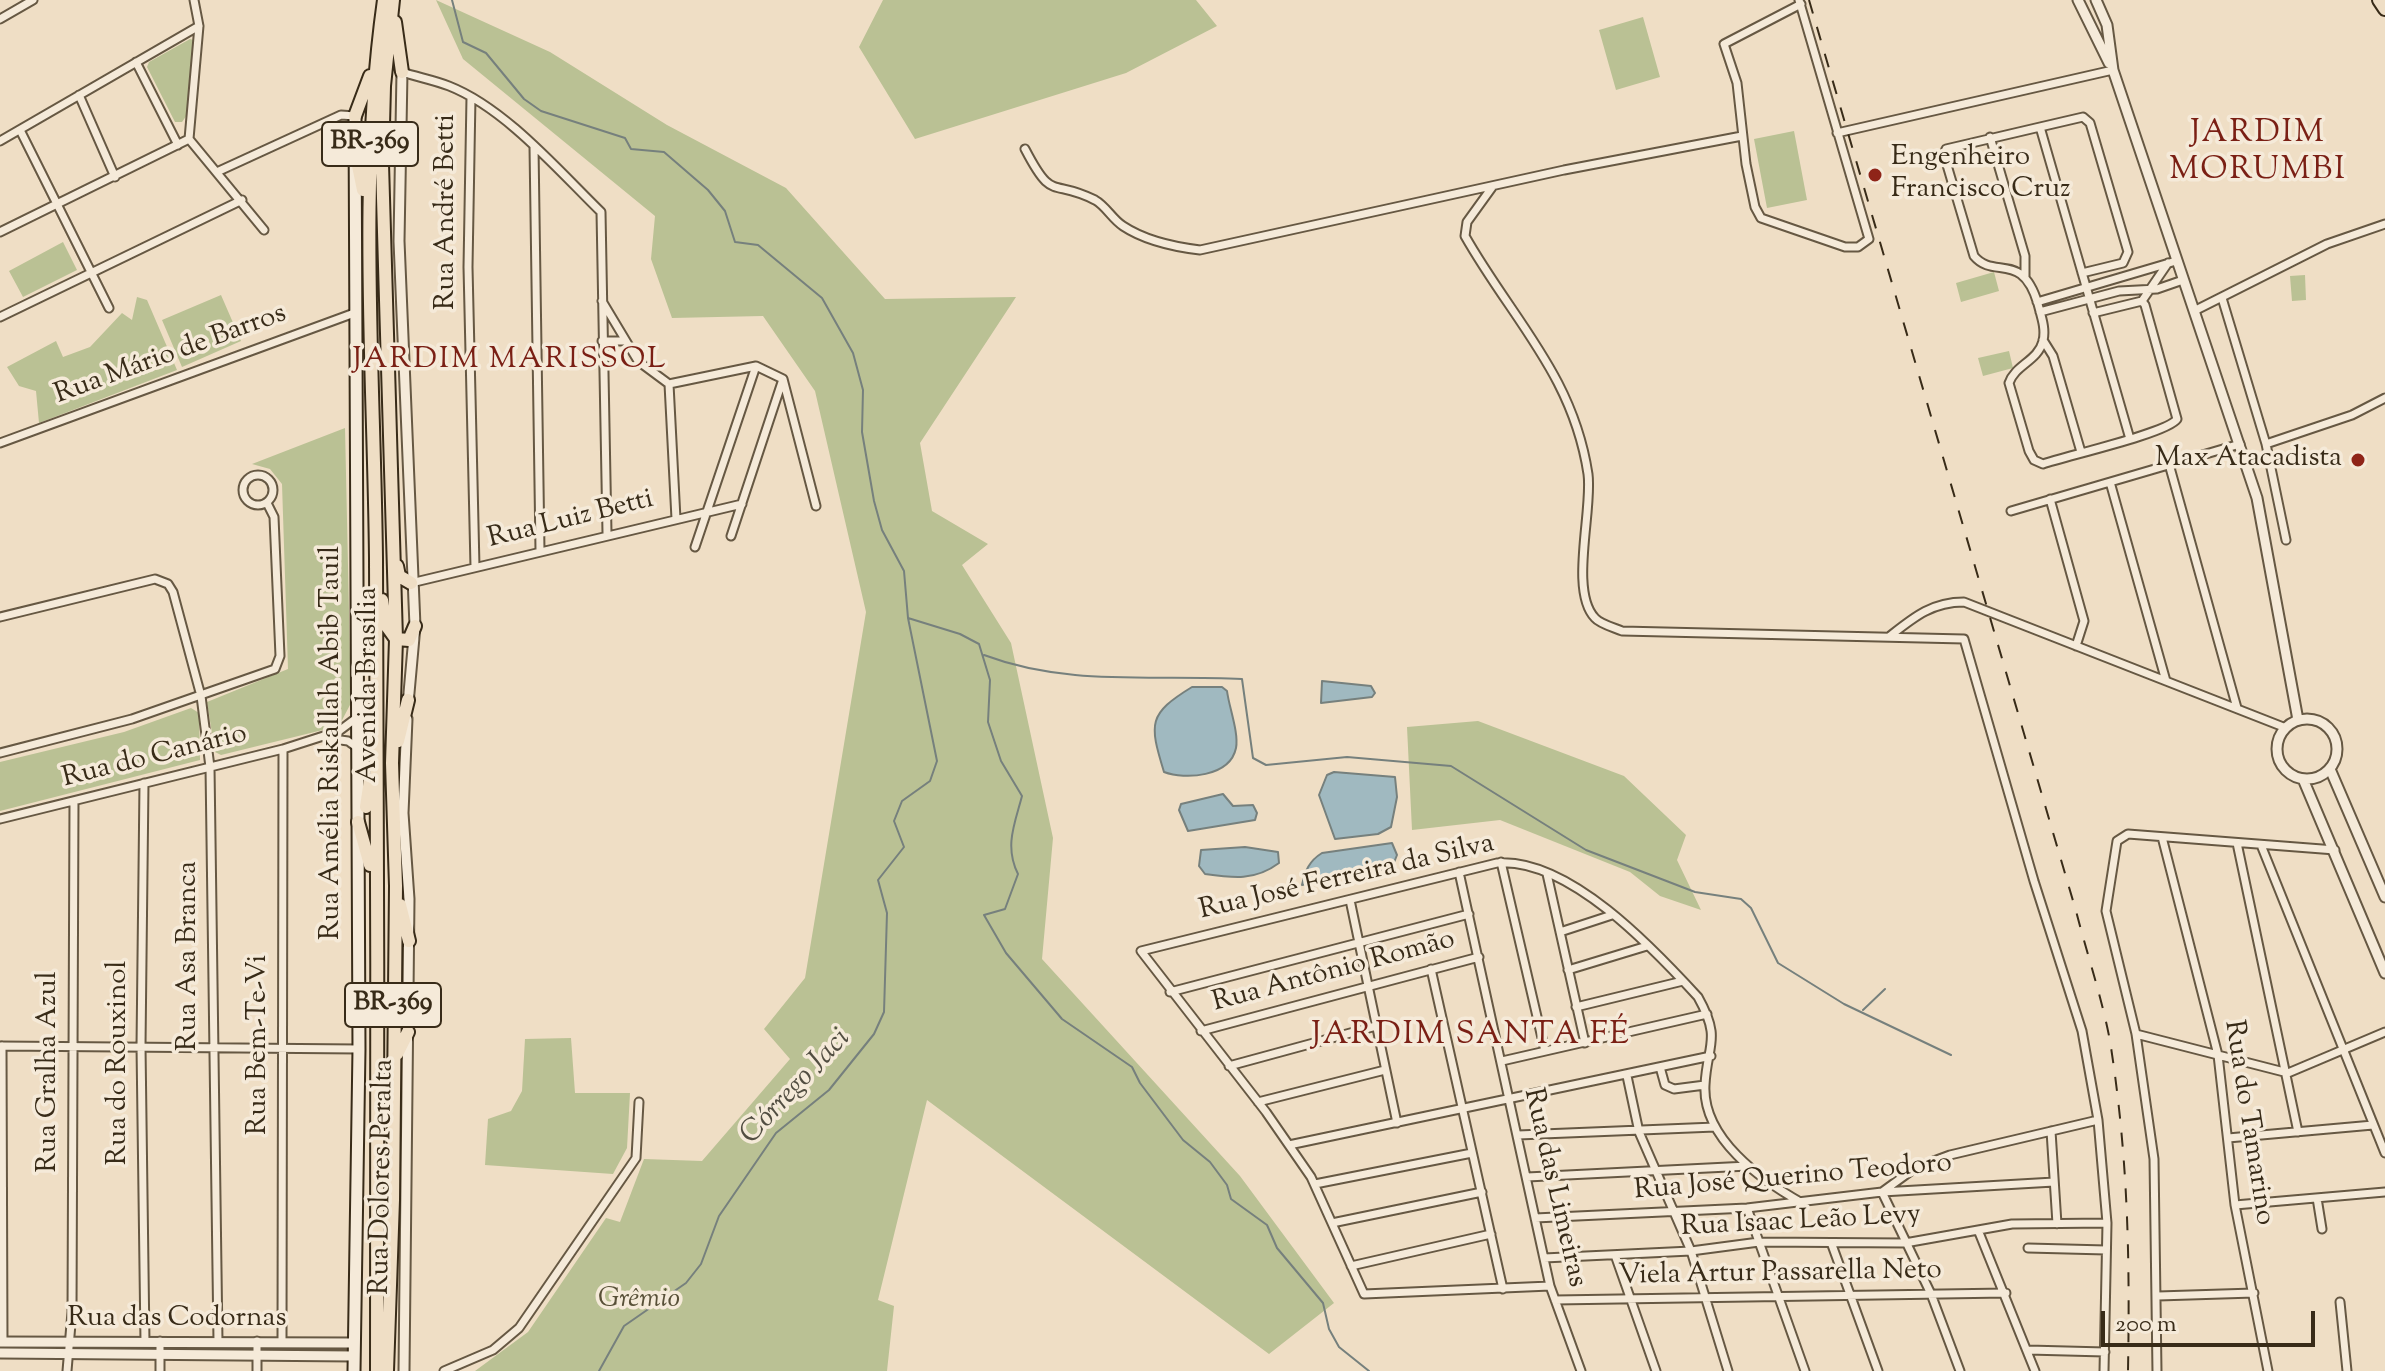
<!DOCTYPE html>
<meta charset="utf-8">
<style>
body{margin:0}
#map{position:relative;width:2385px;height:1371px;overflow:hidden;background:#efdec5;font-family:"Sorts Mill Goudy",serif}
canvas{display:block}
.scale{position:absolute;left:2101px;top:1311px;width:214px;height:36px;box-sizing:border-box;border:4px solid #382b18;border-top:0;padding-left:10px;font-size:24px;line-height:28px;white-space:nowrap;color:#382b18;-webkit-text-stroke:6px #f5ead9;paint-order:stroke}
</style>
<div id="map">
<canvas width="2385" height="1371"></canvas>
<div class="scale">200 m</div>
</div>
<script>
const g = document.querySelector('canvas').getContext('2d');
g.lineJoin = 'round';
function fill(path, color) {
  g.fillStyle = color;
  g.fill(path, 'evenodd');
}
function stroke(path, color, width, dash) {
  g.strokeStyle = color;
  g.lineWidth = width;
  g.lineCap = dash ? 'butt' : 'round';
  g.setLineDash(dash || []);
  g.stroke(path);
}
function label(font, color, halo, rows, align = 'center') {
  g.font = font + ' "Sorts Mill Goudy",serif';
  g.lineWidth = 7;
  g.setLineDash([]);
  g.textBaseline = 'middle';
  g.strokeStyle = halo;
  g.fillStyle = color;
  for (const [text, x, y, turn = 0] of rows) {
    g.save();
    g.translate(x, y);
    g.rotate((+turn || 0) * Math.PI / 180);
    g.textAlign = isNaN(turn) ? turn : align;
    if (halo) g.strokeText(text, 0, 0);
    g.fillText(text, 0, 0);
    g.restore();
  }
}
const green = new Path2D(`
 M 436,0 L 550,52 L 667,125 L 786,188 L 885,299 L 1016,297 L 920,443 L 932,511 L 988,544 L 962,565 L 1011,643 L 1053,838 L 1042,959 L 1240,1176 L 1334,1303 L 1269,1354 L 927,1100 L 878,1300 L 894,1306 L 887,1371 L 475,1371 L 528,1332 L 606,1218 L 620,1222 L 644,1159 L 702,1161 L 790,1059 L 764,1029 L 805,978 L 866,612 L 815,391 L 763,316 L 672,318 L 651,259 L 655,216 L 463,59 Z
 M 883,0 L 1196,0 L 1217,26 L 1126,73 L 915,139 L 859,47 Z
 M 1643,17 L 1660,77 L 1616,90 L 1599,30 Z
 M 190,39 L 196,41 L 196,48 L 187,115 L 182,122 L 175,122 L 147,67 L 149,62 Z
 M 1794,131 L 1807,200 L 1767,208 L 1754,139 Z
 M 63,242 L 77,270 L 23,297 L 9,271 Z
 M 1994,272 L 1999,291 L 1961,302 L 1956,283 Z
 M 2305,275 L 2306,300 L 2292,301 L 2290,276 Z
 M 221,295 L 241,341 L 182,367 L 162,320 Z
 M 137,297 L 147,300 L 177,370 L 39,423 L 36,391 L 19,386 L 7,367 L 56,341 L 63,357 L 90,347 L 122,313 L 132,320 Z
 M 2009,351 L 2013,368 L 1983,376 L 1978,358 Z
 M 345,428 L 351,703 L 339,726 L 221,755 L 215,752 L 207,702 L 288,669 L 282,484 L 270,469 L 252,464 Z
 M 191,708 L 199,713 L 200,760 L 0,811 L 0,762 L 124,732 Z
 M 1478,721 L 1624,776 L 1686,835 L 1677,860 L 1701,910 L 1660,896 L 1630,872 L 1500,820 L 1412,830 L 1407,727 Z
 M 571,1038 L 575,1093 L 630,1093 L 627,1148 L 613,1174 L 485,1165 L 488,1119 L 511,1111 L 522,1091 L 525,1039 Z`);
const water = new Path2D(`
 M 1322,681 L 1371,686 L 1375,693 L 1372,697 L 1321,703 Z
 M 1192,687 L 1222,687 L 1227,691 C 1229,707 1239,733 1236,748 C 1230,777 1185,780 1164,772 C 1149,723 1148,714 1192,687 Z
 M 1334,772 L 1395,777 L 1397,797 L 1391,827 L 1378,834 L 1335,839 L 1319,795 L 1327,775 Z
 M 1223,794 L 1233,806 L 1253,805 L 1257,813 L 1255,820 L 1188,831 L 1179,810 L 1181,804 Z
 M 1392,843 L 1397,855 L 1393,865 L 1384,869 L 1302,885 C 1305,871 1309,861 1322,853 Z
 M 1245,847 L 1278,852 L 1279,863 C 1255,881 1233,878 1205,874 L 1199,866 L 1201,850 Z`);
const stream = new Path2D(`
 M 452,0 L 463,42 L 486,53 L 524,99 L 541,111 L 625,138 L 631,149 L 664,152 L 708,190 L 725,211 L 735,242 L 758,245 L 822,298 L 853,353 L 863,390 L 862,432 L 874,501 L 882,530 L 904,571 L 908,618 L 960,634 L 979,644 L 990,680 L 988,722 L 1001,761 L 1022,796 C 1015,823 1004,846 1018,874 L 1005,909 L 984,915 L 1006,953 L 1062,1019 L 1132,1067 L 1140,1083 L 1183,1140 L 1210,1162 L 1227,1185 L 1231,1199 L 1267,1225 L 1277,1248 L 1323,1303 L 1329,1329 L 1339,1347 L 1369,1371
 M 984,655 C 1069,687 1154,674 1242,679 L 1253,758 L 1266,765 L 1347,757 L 1451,766 L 1586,850 L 1695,892 L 1741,899 L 1751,908 L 1778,963 L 1844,1004 L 1951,1055
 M 1863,1010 L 1885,989
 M 599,1371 L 624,1326 L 686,1283 L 701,1264 L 719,1216 L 776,1133 L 829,1090 L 874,1034 L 884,1012 L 887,913 L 878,880 L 904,847 L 894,821 L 902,801 L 930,781 L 937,761 L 908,618`);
const minor = new Path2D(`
 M 194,0 L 199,26 L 189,139 L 264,230
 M 1799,0 L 1869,239 L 1858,247 L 1845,247 L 1761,218 L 1755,207 L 1746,164 L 1737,83 L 1724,44 L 1801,4
 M 0,19 L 33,0
 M 136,62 L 178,145
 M 402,72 C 417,77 434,80 449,86 C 505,108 558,170 601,212 L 607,533
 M 79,95 L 115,177
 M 471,97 L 468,267 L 475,567
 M 2040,127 L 2083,117 L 2090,123 L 2128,252 L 2123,263 L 2082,273
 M 20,130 L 109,308
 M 1837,133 L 2113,70
 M 1990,137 L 2025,256 L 2025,277
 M 0,141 L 199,26
 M 534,147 L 540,550
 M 1025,149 C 1053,203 1051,178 1095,200 C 1106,206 1112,219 1123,226 C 1144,240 1175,247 1200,250 L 1564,170 L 1742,136
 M 219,171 L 341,115 L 355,116
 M 1493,186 L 1467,222 L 1465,236 C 1512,319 1573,375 1588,474 C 1593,510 1569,591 1595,618 C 1600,624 1615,628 1622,631 L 1964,639 L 2034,881 L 2082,1031 L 2098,1120 L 2107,1223 L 2104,1371
 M 0,232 L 189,139
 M 2222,298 L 2266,444 L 2286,540
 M 602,301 L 638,361 L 669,384 L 756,366 L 783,379 L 816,506
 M 2142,301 L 2168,263
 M 2037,302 L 2176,261
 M 2194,311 L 2327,244 L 2385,224
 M 2040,312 L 2119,291 L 2157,289 L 2183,280
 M 2093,313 L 2142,301 L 2145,305 L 2177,419 C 2168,433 2066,456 2043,464 L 2034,460 L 2029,451 L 2009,383 C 2015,365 2038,361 2043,341 C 2046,328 2041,316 2038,304 C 2022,250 1994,280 1974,256 L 1944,155 L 1946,149 L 2040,127 L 2130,439
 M 0,317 L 242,200
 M 2043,340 L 2053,356 L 2081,452
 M 602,341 L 624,341
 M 669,384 L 676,519
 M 0,443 L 357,312
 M 2266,444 L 2352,415 L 2385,398
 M 2169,464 L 2237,708
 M243 490a15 15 0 1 1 30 0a15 15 0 1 1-30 0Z
 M 2110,482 L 2166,681
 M 2050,499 L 2084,621 L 2076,646
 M 2011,511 L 2240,444
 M 731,536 L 783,379
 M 695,547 L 756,366
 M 411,583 L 742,504
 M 0,617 L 155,579 L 168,584 L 173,592 L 201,696 L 210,767 L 218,1341
 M 1890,636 C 1914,617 1932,602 1964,602 L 2286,728
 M 326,738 L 348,741 L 355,746
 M 0,753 L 132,719 L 275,669 L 280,656 L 274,517 L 267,503
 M 144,783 L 141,1046 L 145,1342
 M 0,819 L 283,749 L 339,731 L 355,719
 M 2162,837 L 2218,1055 L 2235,1205 L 2268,1371
 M 2237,843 L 2298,1132
 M 2261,845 L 2385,1153
 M 1501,862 L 1545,1051
 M 1459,872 L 1550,1286 L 1581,1371
 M 1547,874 L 1585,1043
 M 1350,900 L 1397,1123
 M 1560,932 L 1612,915
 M 1431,969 L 1503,1289
 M 1568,970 L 1647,946
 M 1170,992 L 1469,914
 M 1576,1007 L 1683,981
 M 1201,1031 L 1479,957
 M 2136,1034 L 2288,1073 L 2385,1032
 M 0,1046 L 359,1049
 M 2,1046 L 3,1342
 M 1502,1061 L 1707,1014
 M 1229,1066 L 1376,1026
 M 1660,1067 L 1665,1085 L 1674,1089 L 1705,1085
 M 1627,1076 L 1639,1132 L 1691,1251 L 1728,1371
 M 1258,1102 L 1385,1070
 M 2051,1131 L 2057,1224
 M 1518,1135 L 1715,1127
 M 2228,1138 L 2373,1125
 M 1289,1145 L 1711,1056
 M 1527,1177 L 1748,1166
 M 1315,1184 L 1472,1153
 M 2317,1198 L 2322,1229
 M 2235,1205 L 2385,1192
 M 1747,1208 L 1805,1371
 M 1535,1218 L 1747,1208 L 1882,1192 L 2054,1182
 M 1332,1223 L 1482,1192
 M 1978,1230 L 2035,1371
 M 1832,1245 L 1878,1371
 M 2028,1248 L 2106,1250
 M 1615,1255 L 1656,1371
 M 1544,1258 L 1691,1251 L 1759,1242 L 1905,1243 L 2012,1224 L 2107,1223
 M 1351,1266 L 1491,1234
 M 1550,1286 L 1364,1294 L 1311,1177 L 1266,1112 L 1141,951 L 1497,863 C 1568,857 1654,949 1698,997 C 1722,1040 1707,1044 1705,1085 C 1702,1138 1761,1180 1802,1203
 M 2158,1296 L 2254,1293
 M 1555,1300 L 2006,1293
 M 2340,1302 L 2347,1371
 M 282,1341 L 283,749
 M 2028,1350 L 2105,1352
 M 67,1371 L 72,1312 L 74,801
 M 160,1371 L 160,1341
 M 257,1371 L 257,1341
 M 444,1371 L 493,1350 L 519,1328 L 636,1158 L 639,1102
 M 1960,1371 L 1931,1294 L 1882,1192 L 1915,1168 L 1950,1155 L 2098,1120
 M 2157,1371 L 2154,1159 L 2136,1034 L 2106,911 L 2117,841 L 2128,834 L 2335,850`);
const tertiary = new Path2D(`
 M 2078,0 L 2109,63
 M 2096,0 L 2107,25 L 2113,70 L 2257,498 L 2298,720
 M 402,72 L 399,241 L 415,626 L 408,704
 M2277 749a30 30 0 1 1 60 0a30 30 0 1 1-60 0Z
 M 2330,769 L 2385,897
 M 2303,779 L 2385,973
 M 0,1342 L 354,1343
 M 0,1353 L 354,1356
 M 404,1371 L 409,899 L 403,813 L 407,719`);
const secondary = new Path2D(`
 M 354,1371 L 359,1049 L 355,116`);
const primary = new Path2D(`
 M 2379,0 L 2385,9`);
const trunk = new Path2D(`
 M 395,22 L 402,72
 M 355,116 L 370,76
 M 354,146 L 363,190
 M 397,566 L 399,576 L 411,583
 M 382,600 L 386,625 L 396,639 L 409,640 L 415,626
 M 398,741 L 408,700
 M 366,807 L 370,780
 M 358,822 L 370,865
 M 400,905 L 409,941
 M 397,1054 L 408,1032
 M 377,1371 C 377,1100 378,829 376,558 C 374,372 358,184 384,0
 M 387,1371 L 393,1200 L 396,886 L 392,763 L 396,639 L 382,164 L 384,86 L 393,0`);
const rail = new Path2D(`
 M 1809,0 L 2076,911 C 2087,954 2102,998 2110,1041 C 2128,1155 2130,1257 2128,1371`);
const markers = [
 [1875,175,8,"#8f2418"],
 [2358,460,8,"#8f2418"]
];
const shields = [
 [370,144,96],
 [393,1005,96]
];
const shieldNames = [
 ["BR-369",370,144],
 ["BR-369",393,1005]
];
const poiNames = [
 ["Engenheiro",1891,159],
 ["Francisco Cruz",1891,191],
 ["Max Atacadista",2342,460,"right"]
];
const streetNames = [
 ["Rua André Betti",448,212,-90],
 ["Rua Mário de Barros",171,356,-20],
 ["Rua Luiz Betti",571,521,-14],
 ["Avenida Brasília",370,685,-90],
 ["Rua Amélia Riskallah Abib Tauil",333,743,-90],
 ["Rua do Canário",155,758,-14],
 ["Rua José Ferreira da Silva",1347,879,-13],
 ["Rua Asa Branca",190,956,-90],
 ["Rua Antônio Romão",1334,973,-15],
 ["Rua Bem-Te-Vi",260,1045,-90],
 ["Rua do Rouxinol",120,1063,-90],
 ["Rua Gralha Azul",50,1072,-90],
 ["Rua do Tamarino",2247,1123,81],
 ["Rua Dolores Peralta",384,1177,-89],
 ["Rua José Querino Teodoro",1793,1179,-5],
 ["Rua das Limeiras",1553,1188,77],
 ["Rua Isaac Leão Levy",1801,1223,-3],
 ["Viela Artur Passarella Neto",1780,1275,-1],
 ["Rua das Codornas",177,1320]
];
const parkNames = [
 ["Grêmio",639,1301]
];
const neighbourhoodNames = [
 ["JARDIM MARISSOL",510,362]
];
const waterNames = [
 ["Córrego Jaci",797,1088,-47]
];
const quarterNames = [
 ["JARDIM",2258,136],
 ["MORUMBI",2258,173],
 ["JARDIM SANTA FÉ",1471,1038]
];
fill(green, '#bac194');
fill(water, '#a0b9c0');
stroke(water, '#76807d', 2);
stroke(stream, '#76807d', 2);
stroke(minor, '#665843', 11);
stroke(tertiary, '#665843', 13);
stroke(secondary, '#382b18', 15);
stroke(primary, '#382b18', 16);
stroke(trunk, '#382b18', 16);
stroke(minor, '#f5ead9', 7);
stroke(tertiary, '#f5ead9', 9);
stroke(secondary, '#f5ead9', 11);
stroke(primary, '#efdec5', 12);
stroke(trunk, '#efdec5', 12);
stroke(rail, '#382b18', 2, [14, 14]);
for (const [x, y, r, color] of markers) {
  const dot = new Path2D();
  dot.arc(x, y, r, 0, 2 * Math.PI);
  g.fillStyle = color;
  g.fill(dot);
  stroke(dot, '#f5ead9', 3);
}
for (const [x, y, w] of shields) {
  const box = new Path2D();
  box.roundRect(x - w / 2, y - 22, w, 44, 6);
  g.fillStyle = '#f5ead9';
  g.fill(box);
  stroke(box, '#382b18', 2);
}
label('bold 26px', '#382b18', null, shieldNames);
label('28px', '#382b18', '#f5ead9', poiNames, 'left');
label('28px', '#382b18', '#f5ead9', streetNames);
label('italic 28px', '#585037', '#f5ead9', parkNames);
g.letterSpacing = '2px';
label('30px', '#7a1f14', '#f5ead9', neighbourhoodNames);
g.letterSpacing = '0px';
label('italic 30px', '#524e42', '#f5ead9', waterNames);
g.letterSpacing = '2px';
label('32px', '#7a1f14', '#f5ead9', quarterNames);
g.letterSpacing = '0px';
</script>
